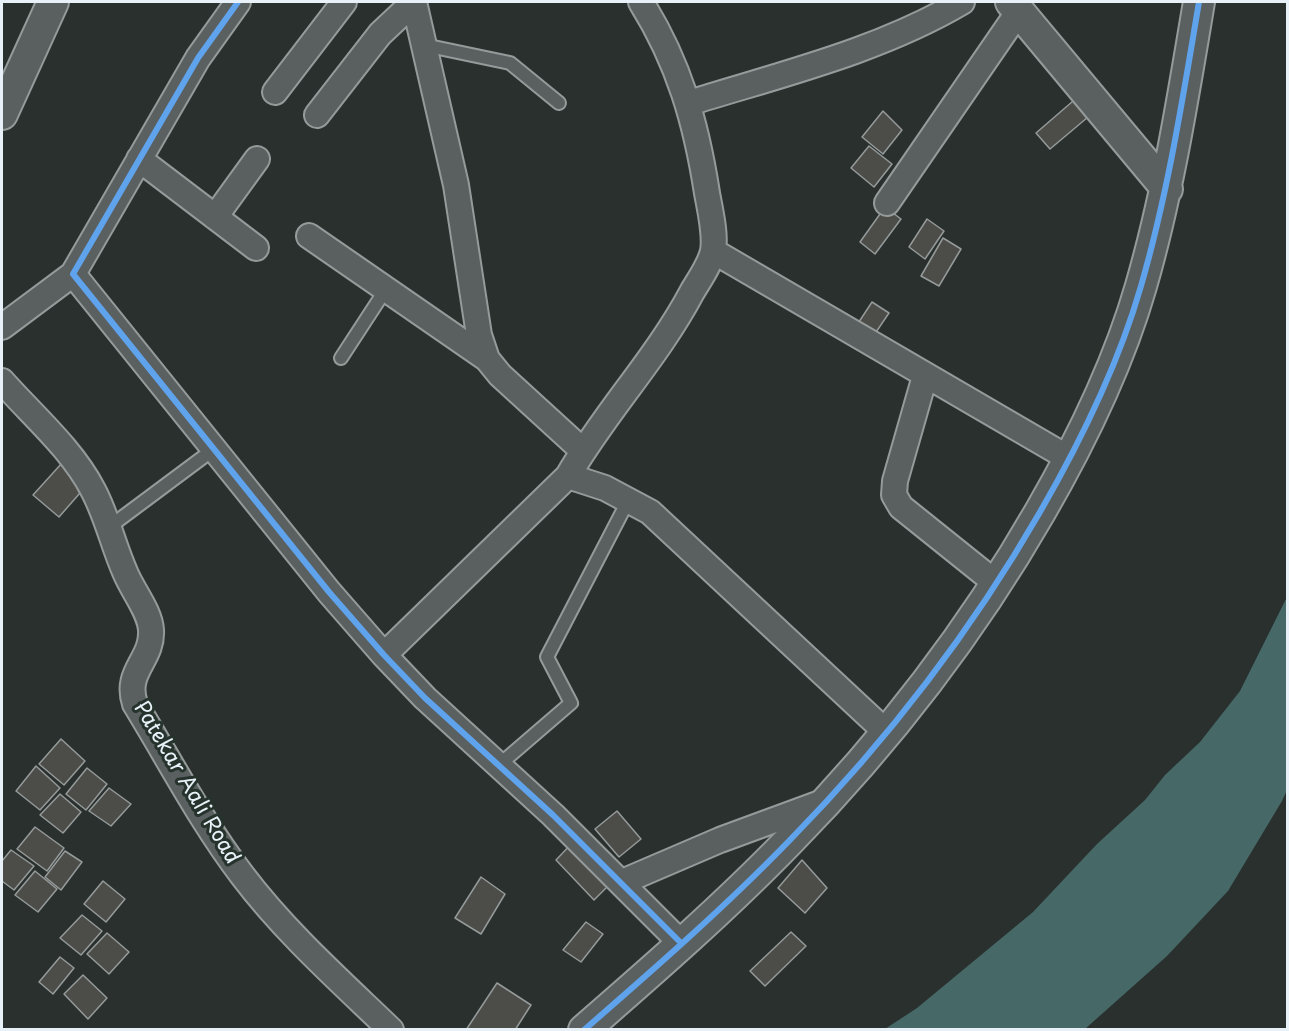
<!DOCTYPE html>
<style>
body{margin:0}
#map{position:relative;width:1289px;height:1031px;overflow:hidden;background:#29302d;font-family:"Playpen Sans",sans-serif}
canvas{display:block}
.frame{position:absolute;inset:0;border:3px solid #e8f1f8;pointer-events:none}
</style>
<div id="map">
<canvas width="1289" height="1031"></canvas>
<div class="frame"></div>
</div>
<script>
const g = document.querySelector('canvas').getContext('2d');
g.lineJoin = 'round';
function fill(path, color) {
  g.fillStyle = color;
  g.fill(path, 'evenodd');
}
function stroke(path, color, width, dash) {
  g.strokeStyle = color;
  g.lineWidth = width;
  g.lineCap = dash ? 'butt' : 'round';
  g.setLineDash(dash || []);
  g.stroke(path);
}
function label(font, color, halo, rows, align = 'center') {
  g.font = font + ' "Playpen Sans",sans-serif';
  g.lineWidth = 6;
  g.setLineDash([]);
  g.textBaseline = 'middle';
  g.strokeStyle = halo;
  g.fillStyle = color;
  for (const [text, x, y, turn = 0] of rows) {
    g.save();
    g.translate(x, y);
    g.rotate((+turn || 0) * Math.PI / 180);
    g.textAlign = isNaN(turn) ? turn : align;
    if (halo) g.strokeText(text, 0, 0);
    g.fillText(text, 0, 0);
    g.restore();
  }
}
const water = new Path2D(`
 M 1287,597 L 1288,788 L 1282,801 L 1228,891 L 1167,956 L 1085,1029 L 885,1029 L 917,1008 L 1033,912 L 1097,844 L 1145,800 L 1165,775 L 1200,742 L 1240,691 Z`);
const building = new Path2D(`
 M 1080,95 L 1094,112 L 1050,149 L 1036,133 Z
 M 883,111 L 902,130 L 883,154 L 862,137 Z
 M 869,146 L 892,164 L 874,187 L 851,168 Z
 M 885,207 L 901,219 L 875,254 L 860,242 Z
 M 927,219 L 944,231 L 925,259 L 909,247 Z
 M 943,238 L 961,249 L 939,286 L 921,276 Z
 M 872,302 L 889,313 L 870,341 L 853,331 Z
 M 62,463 L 87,485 L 59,517 L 33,495 Z
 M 61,739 L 85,761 L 64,785 L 39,764 Z
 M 36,766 L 60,788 L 40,810 L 16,791 Z
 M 87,768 L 107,784 L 86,810 L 66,794 Z
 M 109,788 L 131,804 L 111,826 L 89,811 Z
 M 60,794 L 81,812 L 63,833 L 40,815 Z
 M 617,811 L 641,839 L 619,857 L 595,829 Z
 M 35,827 L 64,848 L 47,871 L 17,849 Z
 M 575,840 L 614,880 L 594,900 L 556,860 Z
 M 11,850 L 34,866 L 14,890 L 2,881 L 2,861 Z
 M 65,851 L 82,862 L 61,890 L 45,877 Z
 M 802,860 L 827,888 L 805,913 L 778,888 Z
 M 35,871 L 57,889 L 38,912 L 15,895 Z
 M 481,877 L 505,894 L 481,934 L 455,918 Z
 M 103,881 L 125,899 L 106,922 L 84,904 Z
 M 82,915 L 102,931 L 81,955 L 60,938 Z
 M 586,922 L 603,934 L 581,962 L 563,950 Z
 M 791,932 L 806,946 L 765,986 L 750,971 Z
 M 107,933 L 129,952 L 109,974 L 87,954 Z
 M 60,957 L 74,968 L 53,994 L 39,982 Z
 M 83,975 L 107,998 L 88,1019 L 64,994 Z
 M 497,983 L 531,1005 L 515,1030 L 466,1030 Z`);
const service = new Path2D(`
 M 424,45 L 510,63 L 559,103
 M 341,358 L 386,289
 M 108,528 L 214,449
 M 499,765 L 571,703 L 547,657 L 629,499`);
const minor = new Path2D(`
 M 238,2 L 198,58 L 73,274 L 329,592 L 384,655 L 425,698 L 553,815 L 681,943
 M 414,2 L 456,185 L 479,335 L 487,359 L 500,375 L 582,450
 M 275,92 L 344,2
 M 689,103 C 782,74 879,51 962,2
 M 317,115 L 380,34 L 414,2
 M 139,159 L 256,248
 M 887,203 L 1019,11
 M 215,217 L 257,159
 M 309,236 L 487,359
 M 713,251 L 1070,459
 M 2,327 L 73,274
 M 925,376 L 895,481 L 894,495 L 901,507 L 997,584
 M 2,381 C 32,415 72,449 93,490 C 107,516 113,545 125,572 C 132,590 150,611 151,630 C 153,660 124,671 135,704 C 170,761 201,821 242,875 C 285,932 339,980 391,1030
 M 568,476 L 605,488 L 650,512 L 887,733
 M 384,655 L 568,476 C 605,412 657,358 692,292 C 699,280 710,265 713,251 C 716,234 710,210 707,193 C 696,122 679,63 641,2
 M 622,882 L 720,840 L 826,801`);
const tertiary = new Path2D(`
 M 1011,2 L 1167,189
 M 2,114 L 53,2
 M 584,1030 C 654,969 724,908 789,841 C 886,742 971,632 1040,512 C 1081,441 1118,366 1141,286 C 1168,193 1183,97 1199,2`);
const cycleway = new Path2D(`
 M 238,2 L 198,58 L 73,274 L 329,592 L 384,655 L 425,698 L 553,815 L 681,943
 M 584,1030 C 654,969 724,908 789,841 C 886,742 971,632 1040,512 C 1081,441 1118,366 1141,286 C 1168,193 1183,97 1199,2`);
const streetNames = [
 ["Patekar Aali Road",186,783,59]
];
fill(water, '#466867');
fill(building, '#4c4d49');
stroke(building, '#959a9a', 1.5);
stroke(service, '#959a9a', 16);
stroke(minor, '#959a9a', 28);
stroke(tertiary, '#959a9a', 34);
stroke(service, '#5a6060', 12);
stroke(minor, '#5a6060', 24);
stroke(tertiary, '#5a6060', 30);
stroke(cycleway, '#60a3ed', 6);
label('21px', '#e8f1f8', '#26332d', streetNames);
</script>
